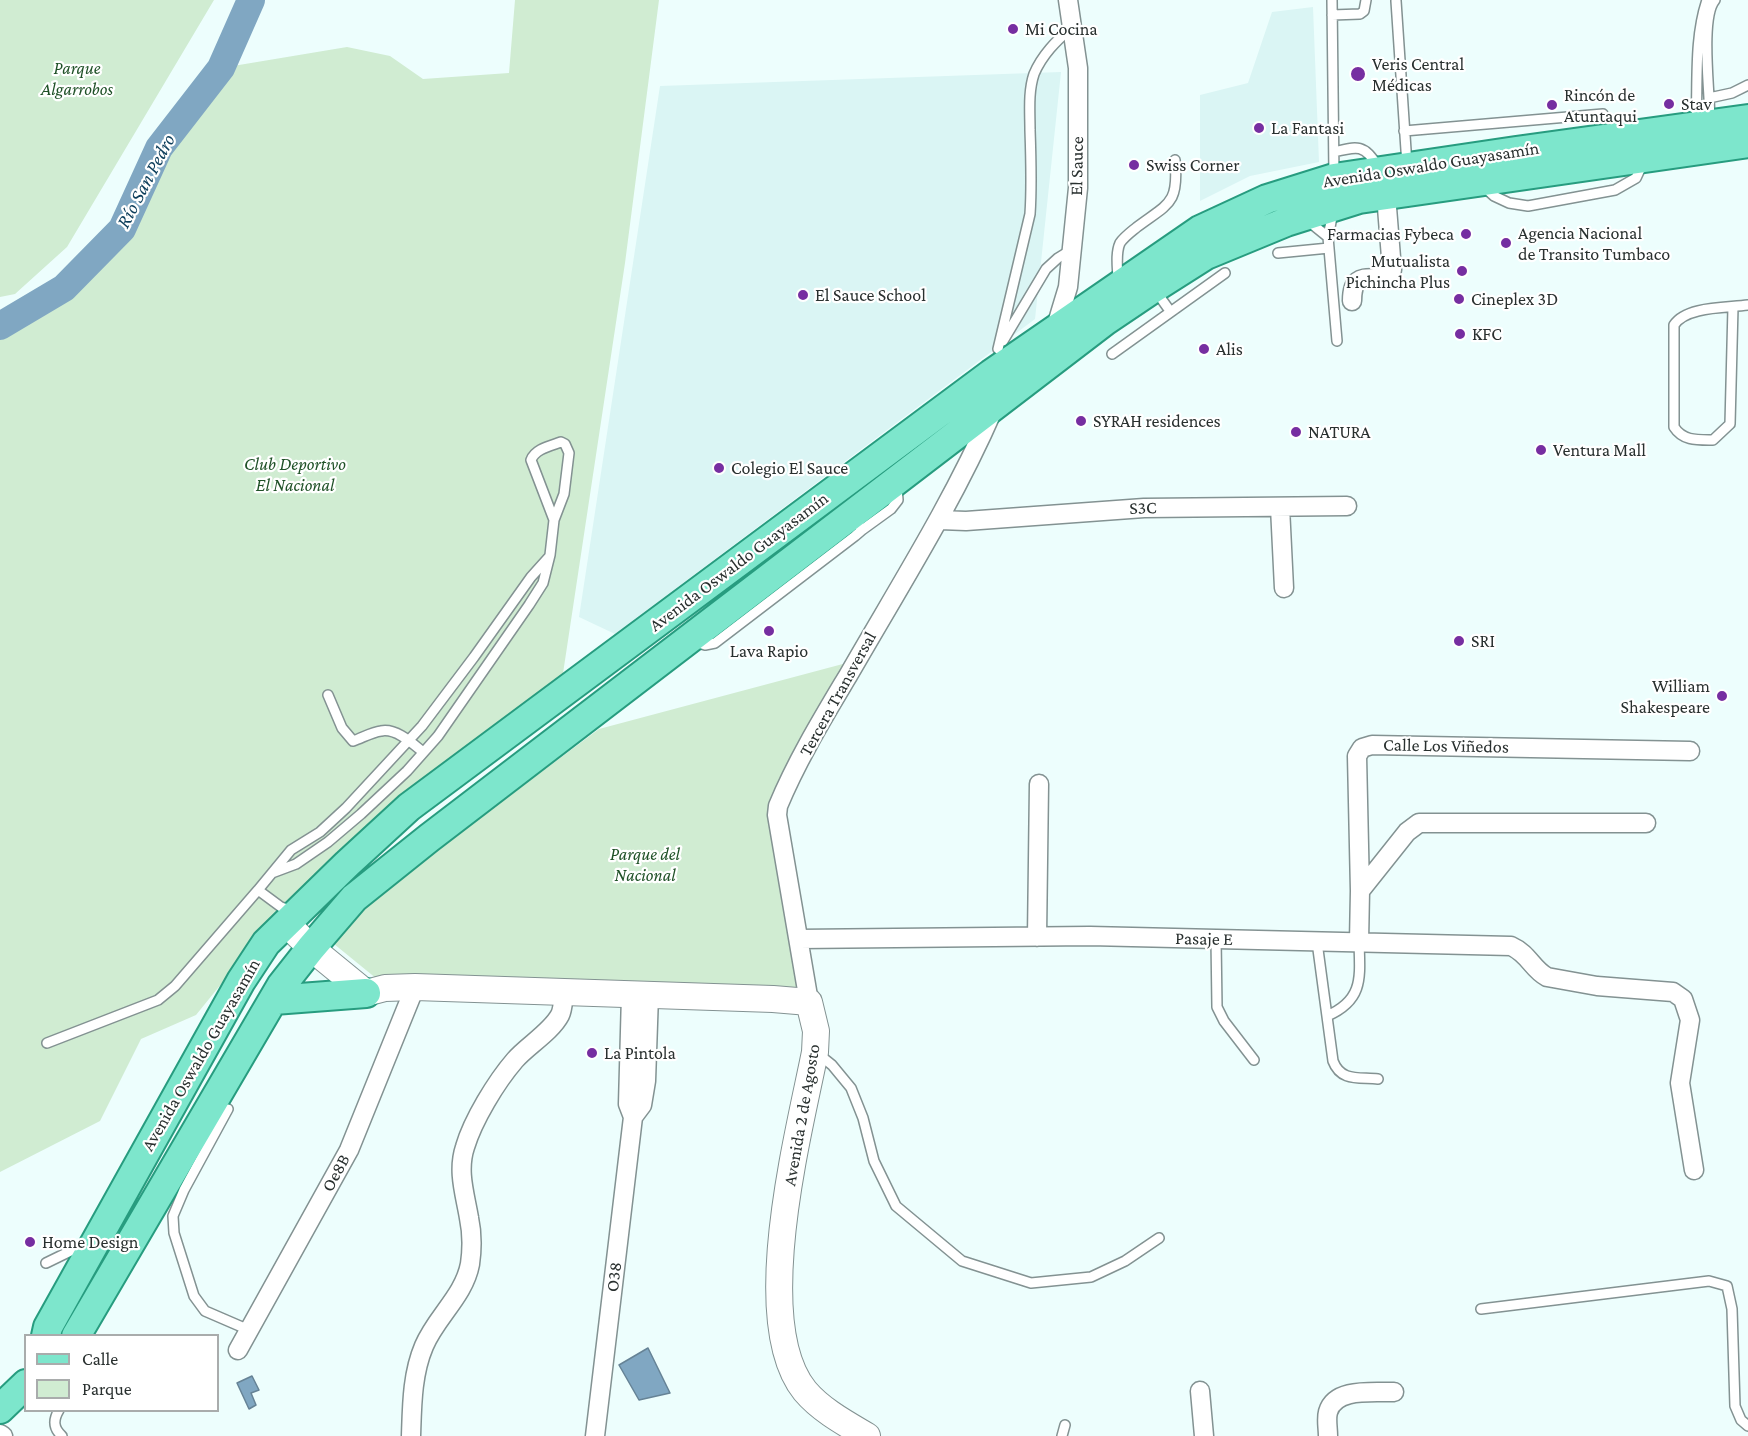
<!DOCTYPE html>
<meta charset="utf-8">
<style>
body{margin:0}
#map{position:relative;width:1748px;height:1436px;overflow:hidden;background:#edfefd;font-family:"Crimson Pro",serif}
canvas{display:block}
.legend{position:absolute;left:24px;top:1334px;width:195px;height:78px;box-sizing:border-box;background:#fff;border:2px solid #a9acac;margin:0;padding:8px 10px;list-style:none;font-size:18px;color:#29302f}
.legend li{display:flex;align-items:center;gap:12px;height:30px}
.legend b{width:30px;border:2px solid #a9acac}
</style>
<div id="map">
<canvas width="1748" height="1436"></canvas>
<ul class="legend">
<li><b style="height:8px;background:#7de6cc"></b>Calle</li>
<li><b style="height:16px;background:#d0ecd2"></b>Parque</li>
</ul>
</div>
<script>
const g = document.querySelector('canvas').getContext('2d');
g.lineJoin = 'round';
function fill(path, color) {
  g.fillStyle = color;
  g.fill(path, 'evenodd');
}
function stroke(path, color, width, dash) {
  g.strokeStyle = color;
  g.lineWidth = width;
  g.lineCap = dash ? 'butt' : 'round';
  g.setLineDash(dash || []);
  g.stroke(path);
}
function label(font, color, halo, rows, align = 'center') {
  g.font = font + ' "Crimson Pro",serif';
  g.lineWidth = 4.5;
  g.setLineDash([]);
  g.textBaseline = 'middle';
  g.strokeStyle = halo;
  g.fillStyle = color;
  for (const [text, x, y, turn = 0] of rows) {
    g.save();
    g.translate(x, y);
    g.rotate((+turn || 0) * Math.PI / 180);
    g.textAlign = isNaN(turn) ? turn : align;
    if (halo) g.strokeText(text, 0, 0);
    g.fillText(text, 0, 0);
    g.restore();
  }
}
const built = new Path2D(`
 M 1313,7 L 1319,162 L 1250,176 L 1200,201 L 1200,95 L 1248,83 L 1272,12 Z
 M 1061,72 L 1035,319 L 615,634 L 579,617 L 660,86 Z`);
const green = new Path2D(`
 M 0,0 L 214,0 L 67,247 L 15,294 L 0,297 Z
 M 515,0 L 659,0 L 625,263 L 562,680 L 252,946 L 196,1015 L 141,1039 L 100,1121 L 0,1172 L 0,326 L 64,288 L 122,229 L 159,148 L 221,68 L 347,47 L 390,56 L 423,79 L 509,73 Z
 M 854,661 L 775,806 L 812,1011 L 388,988 L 323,935 L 599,729 Z`);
const water = new Path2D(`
 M 648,1348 L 670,1393 L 639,1400 L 619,1365 Z
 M 252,1376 L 259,1390 L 251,1393 L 256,1405 L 249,1409 L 237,1383 Z`);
const river = new Path2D(`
 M 0,326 L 64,288 L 122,229 L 159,148 L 221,68 L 251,0`);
const lane = new Path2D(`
 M 1332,0 L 1334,176
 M 1396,1 L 1407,165
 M 1332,15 L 1360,14 L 1364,11 L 1366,0
 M 1709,98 C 1708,76 1702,15 1715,0
 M 1710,120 L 1709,98 L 1732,93 L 1748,85
 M 1696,123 C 1698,83 1694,38 1707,0
 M 1404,131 L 1603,114
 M 1334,152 C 1357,146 1365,144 1378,167
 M 1484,187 L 1494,196 L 1509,203 L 1528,206 L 1615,190 L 1636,178 L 1643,163
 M 1333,212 L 1328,237 L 1337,341
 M 1307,220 L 1328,237
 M 1278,253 L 1329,248
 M 1118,281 C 1118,270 1115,254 1120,243 C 1124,237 1131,232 1137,227 C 1169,203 1179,204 1175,160
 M 1155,290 L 1170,311
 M 1733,307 L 1730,424 L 1713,440 C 1697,440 1683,441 1674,427 L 1674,325 C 1686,306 1727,308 1748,305
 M 1003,341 L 1046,269 L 1058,258 L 1071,250
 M 998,349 L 1030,214 C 1032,186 1031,158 1030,130 C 1030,112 1028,92 1034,74 C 1042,55 1056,41 1072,27
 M 1112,354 L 1225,273
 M 862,530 L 891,509 L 898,500 L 897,487
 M 695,642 L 705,645 L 715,643 L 855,536 L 862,530 L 854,518
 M 328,695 L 342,728 L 353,741 C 362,738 372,732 381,731 C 396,728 412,743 423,752
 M 272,873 L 296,864 L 328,842 L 361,814 L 407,771 L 438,736 L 529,605 L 543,583 L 550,555 L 554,520 L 564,494 L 569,453 L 565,444 L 561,442 C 550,446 535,449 531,460 L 554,520
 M 294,911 L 281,907 L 258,890 L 291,850 L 320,832 L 346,808 L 422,726 L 474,657 L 531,577 L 549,557
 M 1216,939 L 1217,1007 L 1224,1021 L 1254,1060
 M 1317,942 L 1333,1061 C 1341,1082 1359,1077 1378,1079
 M 1327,1016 C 1364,1000 1360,977 1359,942
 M 47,1043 L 158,1000 L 175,986 L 258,890
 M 817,1053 L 832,1065 L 851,1088 L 863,1118 L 874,1161 L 896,1206 L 962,1261 L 1031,1283 L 1091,1277 L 1125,1261 L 1159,1238
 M 228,1109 L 184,1190 L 173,1216 L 174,1233 L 194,1296 L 205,1311 L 249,1330
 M 46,1263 L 85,1244
 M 1481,1309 L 1709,1281 L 1727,1286 L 1732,1309 L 1735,1406 L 1741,1420 L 1748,1426
 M 59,1410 C 53,1420 53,1428 62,1436
 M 1062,1436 L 1065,1425`);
const street = new Path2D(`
 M 1352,301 C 1352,263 1378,289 1392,270 L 1386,195
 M 1055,330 L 1068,287 L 1078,188 L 1078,68 L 1068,0
 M 1280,507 L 1284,588
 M 940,520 L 966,521 L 1144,508 L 1347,506
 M 1360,891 L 1407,832 L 1419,823 L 1646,823
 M 1037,937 L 1039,784
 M 799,939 L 1090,936 L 1511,946 C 1529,954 1532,969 1547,977 L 1597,986 L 1673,992 L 1683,999 L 1690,1020 L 1680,1083 L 1694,1170
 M 1359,942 L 1360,891 L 1357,756 L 1362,748 L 1372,745 L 1690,751
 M 809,1002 L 777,815 L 778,806 C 797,760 824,716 849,674 C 899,587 953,502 993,410
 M 633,1117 L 642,1105 L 646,1081 L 649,995
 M 238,1350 L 349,1150 L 415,987
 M 1200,1391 L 1204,1436
 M 0,1434 L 3,1436
 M 411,1436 C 412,1406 412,1374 424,1346 C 436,1317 464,1296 470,1264 C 472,1250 472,1232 469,1218 C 465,1194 457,1171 465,1147 C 473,1120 496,1082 515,1060 C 527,1046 551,1032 560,1015 C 563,1009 563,1000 564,993
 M 595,1436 L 633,1117 L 628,1104 L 631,995
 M 1328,1436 C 1328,1428 1326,1419 1328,1412 C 1335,1387 1374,1393 1394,1392`);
const secondary = new Path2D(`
 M 286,923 L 311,948 L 366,993 L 385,988 L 415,987 L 773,999 L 809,1002 L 816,1031 L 815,1052 C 799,1133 749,1322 805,1391 C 821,1410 845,1423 867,1436`);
const primary = new Path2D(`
 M 274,1000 L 366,993
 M 46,1336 L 48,1327 L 241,981 L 266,943 L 347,864 L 409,807 L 991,374 L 1200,230 L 1267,199 L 1334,178 L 1516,151 L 1748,119
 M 76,1336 L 281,986 L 311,948 L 354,898 L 429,838 L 1105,321 L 1154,288 L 1206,255 L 1286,222 L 1359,199 L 1748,143
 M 0,1409 L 26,1384`);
const markers = [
 [1013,29,6,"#762ea1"],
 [1358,74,8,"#762ea1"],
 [1669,104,6,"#762ea1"],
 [1552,105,6,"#762ea1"],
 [1259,128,6,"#762ea1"],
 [1134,165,6,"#762ea1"],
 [1466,234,6,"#762ea1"],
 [1506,243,6,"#762ea1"],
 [1462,271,6,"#762ea1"],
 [803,295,6,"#762ea1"],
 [1459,299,6,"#762ea1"],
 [1460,334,6,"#762ea1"],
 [1204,349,6,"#762ea1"],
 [1081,421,6,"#762ea1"],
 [1296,432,6,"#762ea1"],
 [1541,450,6,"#762ea1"],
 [719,468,6,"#762ea1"],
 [769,631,6,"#762ea1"],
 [1459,641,6,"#762ea1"],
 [1722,696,6,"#762ea1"],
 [592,1053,6,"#762ea1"],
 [30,1242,6,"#762ea1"]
];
const poiNames = [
 ["Mi Cocina",1025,29],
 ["Veris Central",1372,64],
 ["Médicas",1372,85],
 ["Rincón de",1564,95],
 ["Atuntaqui",1564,116],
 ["Stav",1681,104],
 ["La Fantasi",1271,128],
 ["Swiss Corner",1146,165],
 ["Agencia Nacional",1518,233],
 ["de Transito Tumbaco",1518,254],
 ["Farmacias Fybeca",1454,234,"right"],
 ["Mutualista",1450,261,"right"],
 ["Pichincha Plus",1450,282,"right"],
 ["El Sauce School",815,295],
 ["Cineplex 3D",1471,299],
 ["KFC",1472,334],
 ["Alis",1216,349],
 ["SYRAH residences",1093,421],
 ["NATURA",1308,432],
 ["Ventura Mall",1553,450],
 ["Colegio El Sauce",731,468],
 ["SRI",1471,641],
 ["Lava Rapio",769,651,"center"],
 ["William",1710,686,"right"],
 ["Shakespeare",1710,707,"right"],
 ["La Pintola",604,1053],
 ["Home Design",42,1242]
];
const parkNames = [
 ["Parque",77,68],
 ["Algarrobos",77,89],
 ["Club Deportivo",295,464],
 ["El Nacional",295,485],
 ["Parque del",645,854],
 ["Nacional",645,875]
];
const streetNames = [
 ["Avenida Oswaldo Guayasamín",1431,165,-9],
 ["El Sauce",1077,166,-89],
 ["S3C",1143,508,-2],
 ["Avenida Oswaldo Guayasamín",739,562,-37],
 ["Tercera Transversal",838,694,-61],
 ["Calle Los Viñedos",1446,746,1],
 ["Pasaje E",1204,939,1],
 ["Avenida Oswaldo Guayasamín",201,1055,-60],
 ["Avenida 2 de Agosto",802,1115,-80],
 ["Oe8B",336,1173,-62],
 ["O38",614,1277,-83]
];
const waterNames = [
 ["Río San Pedro",146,181,-62]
];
fill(built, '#daf5f4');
fill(green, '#d0ecd2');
fill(water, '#80a7c2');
stroke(water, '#668396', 1.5);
stroke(river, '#80a7c2', 28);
stroke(lane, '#839292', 12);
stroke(street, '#839292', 21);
stroke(secondary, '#839292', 28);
stroke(primary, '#279c7f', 32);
stroke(lane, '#fff', 9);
stroke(street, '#fff', 18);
stroke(secondary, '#fff', 26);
stroke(primary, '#7de6cc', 28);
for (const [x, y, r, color] of markers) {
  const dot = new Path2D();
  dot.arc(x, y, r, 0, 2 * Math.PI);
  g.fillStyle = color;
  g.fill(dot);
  stroke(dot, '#fff', 2);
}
label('18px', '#29302f', '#fff', poiNames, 'left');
label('italic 18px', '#1f5127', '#fff', parkNames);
label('18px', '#29302f', '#fff', streetNames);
label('italic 20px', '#0d3e5b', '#fff', waterNames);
</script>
